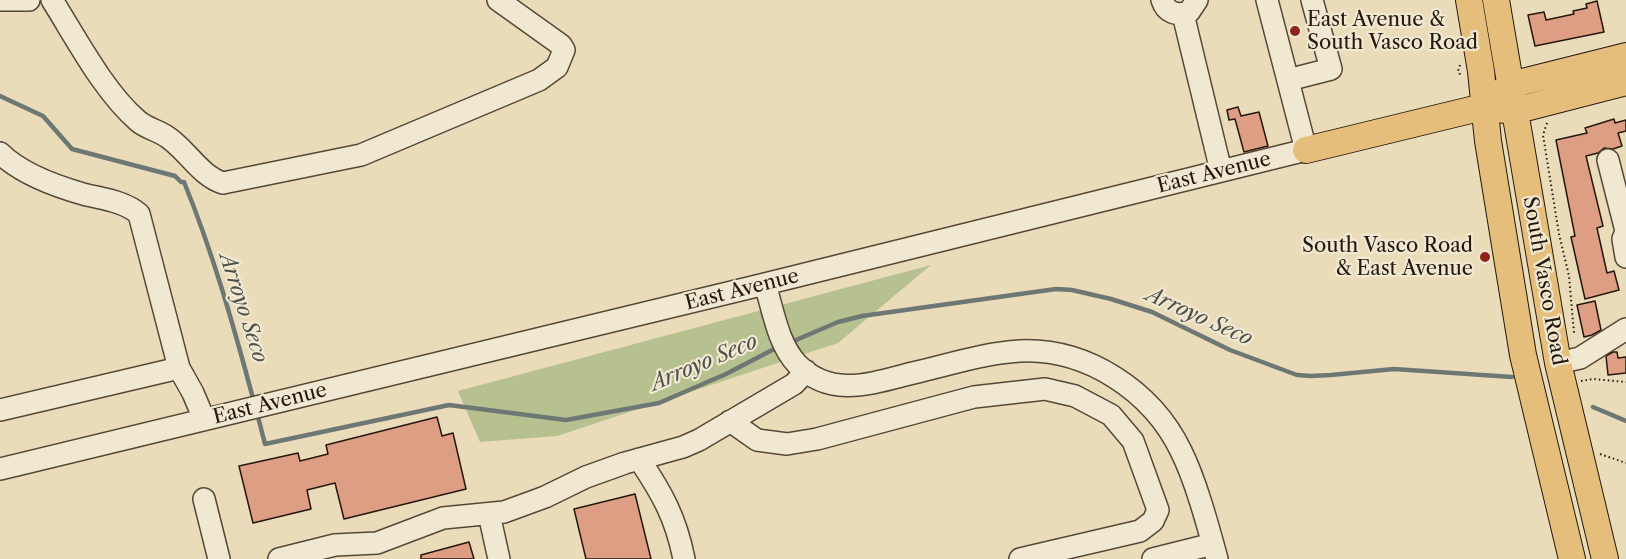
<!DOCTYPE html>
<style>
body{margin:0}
canvas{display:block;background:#eadcb9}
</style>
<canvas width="1626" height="559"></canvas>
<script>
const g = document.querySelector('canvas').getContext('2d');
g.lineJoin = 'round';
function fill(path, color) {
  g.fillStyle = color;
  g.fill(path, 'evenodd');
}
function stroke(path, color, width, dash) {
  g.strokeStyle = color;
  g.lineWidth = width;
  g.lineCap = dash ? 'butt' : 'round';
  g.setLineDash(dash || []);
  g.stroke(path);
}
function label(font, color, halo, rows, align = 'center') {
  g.font = font + ' "Libre Caslon Text",serif';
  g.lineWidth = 4.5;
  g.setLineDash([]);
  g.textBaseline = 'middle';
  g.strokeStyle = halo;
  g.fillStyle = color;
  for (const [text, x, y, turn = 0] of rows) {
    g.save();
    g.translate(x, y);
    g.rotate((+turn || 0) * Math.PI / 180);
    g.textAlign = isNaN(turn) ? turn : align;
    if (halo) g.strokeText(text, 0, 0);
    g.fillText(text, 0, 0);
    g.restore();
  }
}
const green = new Path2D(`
 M 931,265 L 838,343 L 557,436 L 480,442 L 458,391 Z`);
const stream = new Path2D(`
 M 0,96 L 43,116 L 72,149 L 175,176 L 181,182 L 184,182 C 213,253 234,327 254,402
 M 789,343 L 838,322 L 862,316 L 1056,289 L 1072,290 L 1111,299 L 1152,312 L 1230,350 L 1297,375 L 1311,376 L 1331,375 L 1394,369 L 1512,377
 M 1593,407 L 1626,421
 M 257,413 L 265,444 L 449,405 L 566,420 L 659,403 L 726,374 L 778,347`);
const building = new Path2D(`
 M 1597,1 L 1604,32 L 1535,46 L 1528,15 L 1544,12 L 1546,20 L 1574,14 L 1573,11 L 1587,8 L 1586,4 Z
 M 1238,107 L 1241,116 L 1259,112 L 1268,146 L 1244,152 L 1235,119 L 1229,120 L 1227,110 Z
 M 1614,119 L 1615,123 L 1626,120 L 1626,131 L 1618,133 L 1622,146 L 1613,149 L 1604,148 L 1598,153 L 1586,156 L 1603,226 L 1597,228 L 1607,273 L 1614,271 L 1619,290 L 1585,299 L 1571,237 L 1575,236 L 1556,140 L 1587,133 L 1585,128 Z
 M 1595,301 L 1601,330 L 1592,335 L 1584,337 L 1577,305 Z
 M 1613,352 L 1617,352 L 1618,358 L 1626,357 L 1626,373 L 1608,375 L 1606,356 Z
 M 437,417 L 442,436 L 453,433 L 466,489 L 344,519 L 335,483 L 307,490 L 311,509 L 253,523 L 239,466 L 298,453 L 300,461 L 328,454 L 326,445 Z
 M 635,494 L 651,559 L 586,559 L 574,509 Z
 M 469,542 L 474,559 L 421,559 L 421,555 Z`);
const path = new Path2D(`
 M 1460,65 L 1458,71 L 1461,76
 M 1547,123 L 1543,135 L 1559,234 L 1569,276 L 1574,333
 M 1581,381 L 1593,379 L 1626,382
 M 1600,454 L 1626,463`);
const minor = new Path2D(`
 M 0,0 L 29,0
 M 52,0 C 76,38 104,92 138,121 C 147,129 161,131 170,139 C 188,152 201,176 223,183 L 361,155 L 539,80 L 557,67 L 564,50 L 561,45 L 498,0
 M 1162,0 C 1166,13 1177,16 1189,12 L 1197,0
 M 1183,14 L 1221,171
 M 1288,80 L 1331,69 L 1312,0
 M 0,153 C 21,174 55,186 83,194 C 102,199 124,201 139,214 L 179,368 L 193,393 L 204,419
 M 1608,160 L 1626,231
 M 1626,232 L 1623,239 L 1626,257
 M 765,284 C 773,310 778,344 797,364 C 831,399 873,383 913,373 C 948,365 984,353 1020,351 C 1087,348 1152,391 1181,451 C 1196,481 1208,526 1217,559
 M 1558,363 L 1580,358 L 1626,329
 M 0,410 L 179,368
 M 730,421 L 757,440 L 787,444 L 817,439 L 974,397 L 1045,389 L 1075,396 L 1111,415 L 1133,441 L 1158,510 L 1153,521 L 1140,531 L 1020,559
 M 639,459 C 662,493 676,518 684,559
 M 0,469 L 765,284 L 1306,150 L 1267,0
 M 204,499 L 219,559
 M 489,514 L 499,559
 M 279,559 L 335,545 L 377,543 L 443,518 L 504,512 L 545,497 L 586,477 L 625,463 L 683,447 L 699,440 L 794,384 L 806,371
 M 1153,559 L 1213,544`);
const major = new Path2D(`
 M 1469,0 L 1481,71 L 1488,141 L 1523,355 L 1572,559
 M 1496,0 L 1558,363 L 1605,559
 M 1498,95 L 1510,85 L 1626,56
 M 1306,150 L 1483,107 L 1514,111 L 1626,82`);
const markers = [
 [1295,31,6,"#8f2418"],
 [1485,257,6,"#8f2418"]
];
const poiNames = [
 ["East Avenue &",1307,20],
 ["South Vasco Road",1307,43],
 ["South Vasco Road",1473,246,"right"],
 ["& East Avenue",1473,269,"right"]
];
const streetNames = [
 ["East Avenue",1214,173,-14],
 ["South Vasco Road",1544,281,80],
 ["East Avenue",742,290,-14],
 ["East Avenue",270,404,-14]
];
const waterNames = [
 ["Arroyo Seco",243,308,72],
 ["Arroyo Seco",1199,317,24],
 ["Arroyo Seco",704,363,-23]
];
fill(green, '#b7c08f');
stroke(stream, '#6d7875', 4.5);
fill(building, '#de9e83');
stroke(building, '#24170e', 1.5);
stroke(minor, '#564839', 24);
stroke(major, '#24170e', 28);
stroke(path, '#24170e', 2, [1.5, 3]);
stroke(minor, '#f1e8d2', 21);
stroke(major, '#e5be7c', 26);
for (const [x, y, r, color] of markers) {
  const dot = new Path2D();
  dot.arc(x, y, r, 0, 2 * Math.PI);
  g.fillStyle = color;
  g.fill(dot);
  stroke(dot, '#f1e8d2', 2);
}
label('20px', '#24170e', '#f1e8d2', poiNames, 'left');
label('20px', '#24170e', '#f1e8d2', streetNames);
label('italic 21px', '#4e504a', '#f1e8d2', waterNames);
</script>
